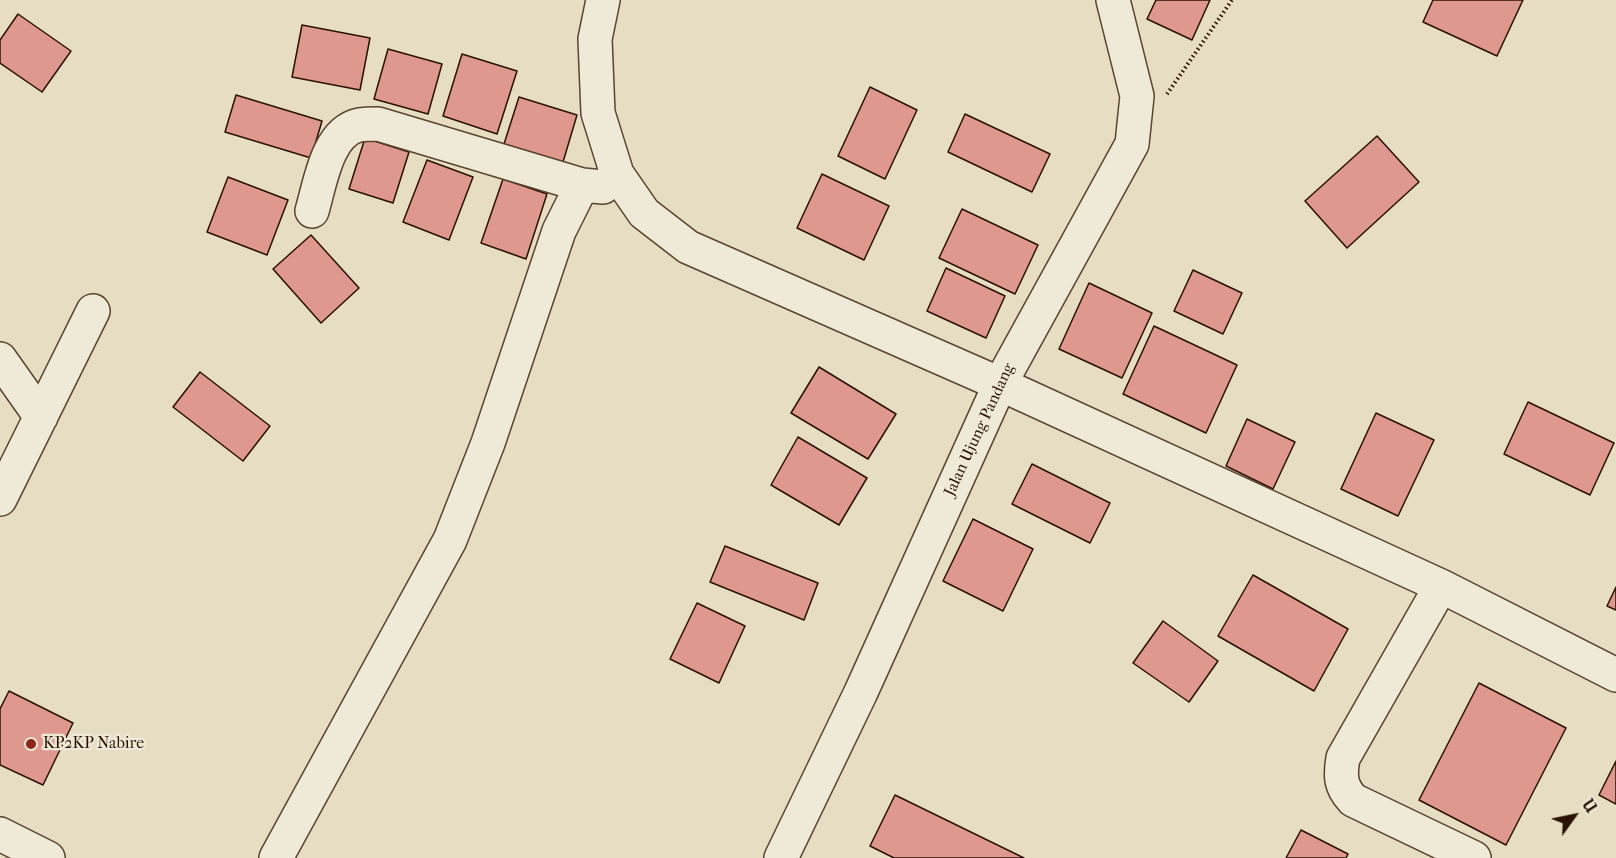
<!DOCTYPE html>
<style>
body{margin:0}
#map{position:relative;width:1616px;height:858px;overflow:hidden;background:#e7ddc2;font-family:"IM FELL French Canon",serif}
canvas{display:block}
.north{position:absolute;left:1544px;top:786px;width:60px;height:60px;-webkit-text-stroke:4px #efe9d7;paint-order:stroke;rotate:57deg;font-size:16px;font-weight:700;line-height:24px;text-align:center;color:#2a1100}
.north::after{content:'';display:block;margin:auto;width:21px;height:27px;background:#2a1100;clip-path:polygon(50% 0,100% 100%,50% 72%,0 100%)}
</style>
<div id="map">
<canvas width="1616" height="858"></canvas>
<div class="north">U</div>
</div>
<script>
const g = document.querySelector('canvas').getContext('2d');
g.lineJoin = 'round';
function fill(path, color) {
  g.fillStyle = color;
  g.fill(path, 'evenodd');
}
function stroke(path, color, width, dash) {
  g.strokeStyle = color;
  g.lineWidth = width;
  g.lineCap = dash ? 'butt' : 'round';
  g.setLineDash(dash || []);
  g.stroke(path);
}
function label(font, color, halo, rows, align = 'center') {
  g.font = font + ' "IM FELL French Canon",serif';
  g.lineWidth = 4.5;
  g.setLineDash([]);
  g.textBaseline = 'middle';
  g.strokeStyle = halo;
  g.fillStyle = color;
  for (const [text, x, y, turn = 0] of rows) {
    g.save();
    g.translate(x, y);
    g.rotate((+turn || 0) * Math.PI / 180);
    g.textAlign = isNaN(turn) ? turn : align;
    if (halo) g.strokeText(text, 0, 0);
    g.fillText(text, 0, 0);
    g.restore();
  }
}
const building = new Path2D(`
 M 1156,0 L 1210,0 L 1192,40 L 1147,19 Z
 M 1433,0 L 1523,0 L 1497,56 L 1423,22 Z
 M 18,14 L 71,51 L 42,92 L 0,63 L 0,40 Z
 M 302,25 L 370,38 L 360,90 L 292,77 Z
 M 388,49 L 442,64 L 428,114 L 374,99 Z
 M 462,54 L 517,71 L 497,134 L 443,116 Z
 M 870,87 L 917,110 L 885,179 L 838,156 Z
 M 236,95 L 322,121 L 311,158 L 225,132 Z
 M 519,97 L 577,115 L 563,162 L 504,144 Z
 M 965,114 L 1050,154 L 1032,192 L 948,152 Z
 M 1377,136 L 1419,182 L 1347,248 L 1305,201 Z
 M 365,138 L 409,152 L 393,203 L 349,189 Z
 M 427,160 L 473,177 L 449,240 L 403,222 Z
 M 822,174 L 889,206 L 864,260 L 797,228 Z
 M 228,177 L 288,200 L 267,255 L 207,232 Z
 M 503,179 L 547,194 L 526,259 L 481,243 Z
 M 962,209 L 1038,245 L 1015,294 L 939,258 Z
 M 311,235 L 359,288 L 321,323 L 273,269 Z
 M 946,268 L 1005,296 L 986,338 L 927,311 Z
 M 1193,270 L 1242,293 L 1223,334 L 1174,311 Z
 M 1089,283 L 1152,313 L 1122,378 L 1059,349 Z
 M 1154,326 L 1237,365 L 1206,433 L 1123,394 Z
 M 819,367 L 896,414 L 868,459 L 791,413 Z
 M 200,372 L 270,426 L 243,461 L 173,407 Z
 M 1528,402 L 1614,443 L 1590,495 L 1504,454 Z
 M 1376,413 L 1434,440 L 1398,516 L 1341,489 Z
 M 1247,419 L 1295,442 L 1273,489 L 1226,466 Z
 M 798,437 L 867,478 L 839,525 L 771,485 Z
 M 1032,464 L 1110,503 L 1090,543 L 1012,504 Z
 M 973,519 L 1033,549 L 1003,611 L 943,581 Z
 M 725,546 L 818,583 L 804,620 L 710,582 Z
 M 1253,575 L 1348,629 L 1314,691 L 1218,636 Z
 M 1616,587 L 1616,610 L 1607,606 Z
 M 697,603 L 745,626 L 719,683 L 670,659 Z
 M 1163,621 L 1218,661 L 1189,702 L 1133,663 Z
 M 1479,683 L 1566,728 L 1506,845 L 1419,800 Z
 M 9,691 L 73,723 L 43,785 L 0,765 L 0,709 Z
 M 1616,761 L 1616,804 L 1599,795 Z
 M 895,795 L 1024,858 L 894,858 L 870,846 Z
 M 1301,830 L 1348,854 L 1346,858 L 1286,858 Z`);
const path = new Path2D(`
 M 1167,94 L 1232,0`);
const street = new Path2D(`
 M 603,0 L 595,39 L 598,113 L 617,174 L 644,213 L 688,247 L 1000,384 L 1441,586 L 1616,675
 M 312,211 C 320,184 327,132 359,125 C 365,124 372,124 378,124 L 582,185 L 603,187
 M 0,359 L 41,417
 M 0,499 L 93,311
 M 1441,586 L 1343,758 C 1340,776 1340,786 1353,800 L 1474,858
 M 0,834 L 48,858
 M 276,858 L 450,540 L 488,443 L 559,231 L 582,185
 M 781,858 L 861,692 L 1000,384 L 1132,144 L 1137,96 L 1113,0`);
const markers = [
 [31,744,6,"#8f2418"]
];
const streetNames = [
 ["Jalan Ujung Pandang",980,430,-65]
];
const poiNames = [
 ["KP2KP Nabire",43,744]
];
fill(building, '#df988d');
stroke(building, '#2a1100', 1.5);
stroke(street, '#594430', 36);
stroke(path, '#2a1100', 4, [1.5, 3]);
stroke(street, '#efe9d7', 33);
for (const [x, y, r, color] of markers) {
  const dot = new Path2D();
  dot.arc(x, y, r, 0, 2 * Math.PI);
  g.fillStyle = color;
  g.fill(dot);
  stroke(dot, '#efe9d7', 2);
}
label('16px', '#2a1100', '#efe9d7', streetNames);
label('16px', '#2a1100', '#efe9d7', poiNames, 'left');
</script>
